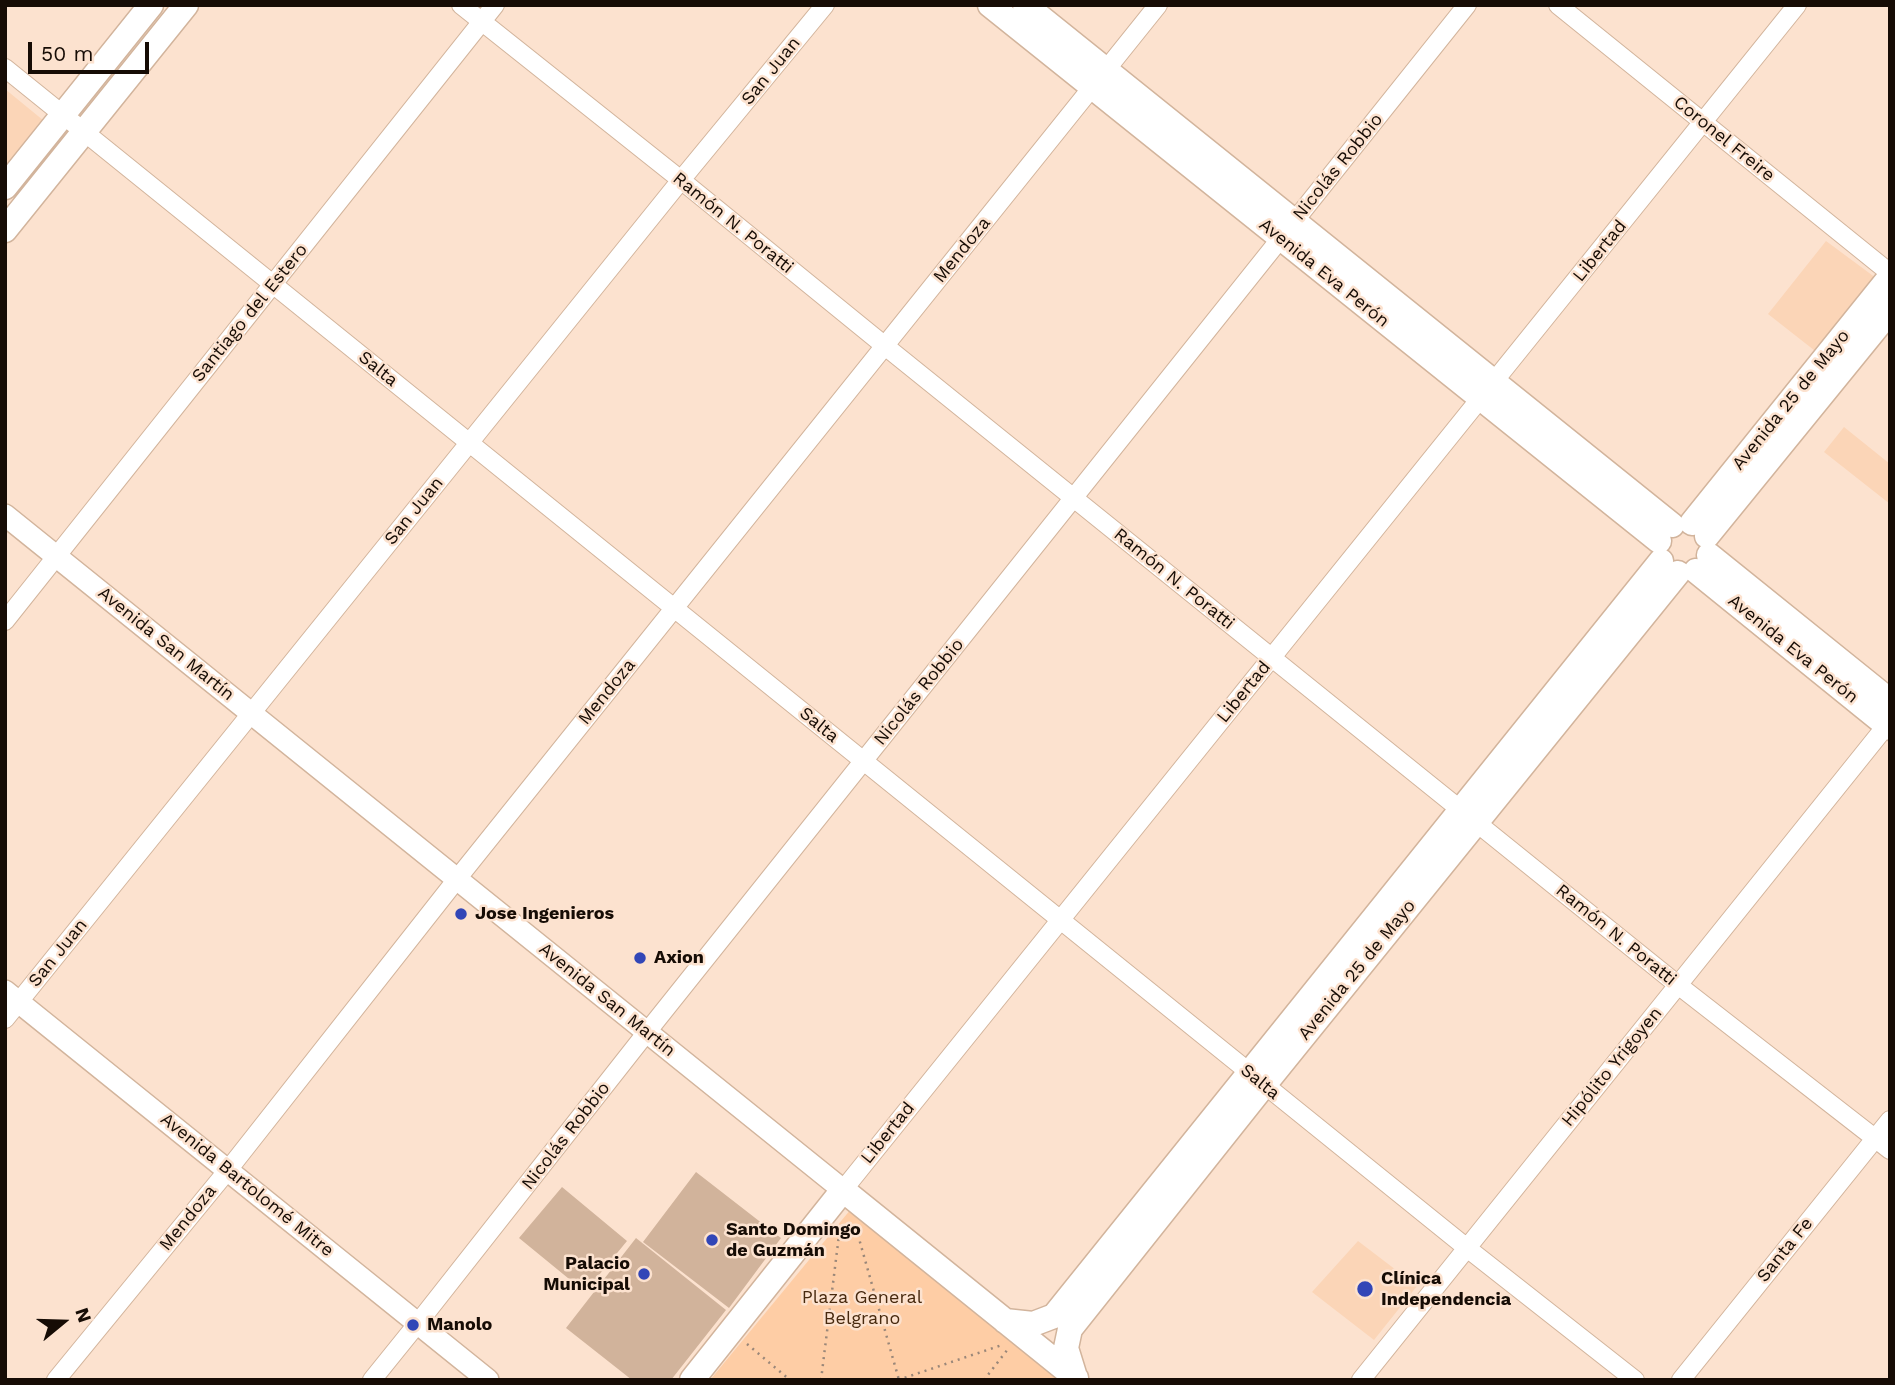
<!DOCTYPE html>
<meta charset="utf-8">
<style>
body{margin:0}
#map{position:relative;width:1895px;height:1385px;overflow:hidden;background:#fce2cf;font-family:"Work Sans",sans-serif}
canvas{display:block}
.frame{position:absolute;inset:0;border:7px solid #160c05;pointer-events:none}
.north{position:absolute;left:28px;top:1287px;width:70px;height:70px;-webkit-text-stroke:5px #fce2cf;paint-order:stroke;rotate:71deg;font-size:19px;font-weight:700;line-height:28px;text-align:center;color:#160c05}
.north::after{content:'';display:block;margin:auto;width:24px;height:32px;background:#160c05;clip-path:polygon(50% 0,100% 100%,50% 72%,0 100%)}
.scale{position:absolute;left:28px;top:42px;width:121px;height:32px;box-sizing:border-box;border:4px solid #160c05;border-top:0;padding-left:9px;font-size:21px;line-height:24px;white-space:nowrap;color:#160c05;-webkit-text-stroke:5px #fce2cf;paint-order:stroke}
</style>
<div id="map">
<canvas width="1895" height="1385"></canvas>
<div class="frame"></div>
<div class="north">N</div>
<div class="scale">50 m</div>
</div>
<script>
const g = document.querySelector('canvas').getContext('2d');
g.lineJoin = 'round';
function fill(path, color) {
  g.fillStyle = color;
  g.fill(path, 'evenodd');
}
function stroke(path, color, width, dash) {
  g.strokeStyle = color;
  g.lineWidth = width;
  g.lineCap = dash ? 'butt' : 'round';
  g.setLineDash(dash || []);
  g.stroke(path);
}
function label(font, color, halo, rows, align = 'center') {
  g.font = font + ' "Work Sans",sans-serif';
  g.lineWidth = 5;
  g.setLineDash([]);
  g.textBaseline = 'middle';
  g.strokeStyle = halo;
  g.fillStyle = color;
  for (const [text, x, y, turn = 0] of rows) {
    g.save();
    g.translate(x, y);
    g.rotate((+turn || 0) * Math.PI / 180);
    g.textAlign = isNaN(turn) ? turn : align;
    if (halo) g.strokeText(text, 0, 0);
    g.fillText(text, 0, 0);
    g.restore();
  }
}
const built = new Path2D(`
 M 5,89 L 49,125 L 5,179 Z
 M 1826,241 L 1880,281 L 1819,354 L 1768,314 Z
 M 1844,427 L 1890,464 L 1890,504 L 1824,452 Z
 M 1358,1241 L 1417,1286 L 1374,1340 L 1312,1292 Z`);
const green = new Path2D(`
 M 851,1209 L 1063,1380 L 710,1380 Z`);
const building = new Path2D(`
 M 696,1172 L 781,1238 L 729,1308 L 643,1242 Z
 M 562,1187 L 627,1241 L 585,1292 L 519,1238 Z
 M 636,1238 L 726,1310 L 671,1380 L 632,1380 L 566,1328 Z`);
const path = new Path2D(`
 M 856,1228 L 899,1380
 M 747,1344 L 790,1380
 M 821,1380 L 840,1227
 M 898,1380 L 1002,1345
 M 984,1380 L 1008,1349`);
const minor = new Path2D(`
 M 461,5 L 681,180 L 885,346 L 1678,985 L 1890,1150
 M 1558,5 L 1890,273
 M 5,68 L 1467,1248 L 1635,1380
 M 5,621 L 495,5
 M 5,1019 L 681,180 L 825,5
 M 843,1190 L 1797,5
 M 56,1380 L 228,1170 L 457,879 L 1158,5
 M 372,1380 L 418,1323 L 647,1032 L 1467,5
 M 1361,1380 L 1890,721
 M 1681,1380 L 1890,1120`);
const tertiary = new Path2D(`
 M 5,515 L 843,1190
 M 5,991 L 488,1380`);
const secondary = new Path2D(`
 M 990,5 L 1659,541
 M 1025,5 L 1672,525
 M 5,187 L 151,5
 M 5,230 L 186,5
 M 1692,523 L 1890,277
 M 1707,536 L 1890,311
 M 1709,555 L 1890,701
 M 1696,571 L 1890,728
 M 1005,1321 L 1033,1324 L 1054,1316 L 1661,561
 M 1075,1377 L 1066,1348 L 1070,1329 L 1264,1085 L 1678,573
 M 692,1380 L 843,1190 L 1076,1378`);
const markers = [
 [461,914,7,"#3246b7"],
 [640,958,7,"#3246b7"],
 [712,1240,7,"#3246b7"],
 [644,1274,7,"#3246b7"],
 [1365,1289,9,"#3246b7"],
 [413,1325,7,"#3246b7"]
];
const streetNames = [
 ["San Juan",771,71,-51],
 ["Coronel Freire",1724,139,39],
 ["Nicolás Robbio",1338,167,-51],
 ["Ramón N. Poratti",733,223,39],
 ["Mendoza",962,250,-51],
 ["Libertad",1600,251,-51],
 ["Avenida Eva Perón",1324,273,39],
 ["Santiago del Estero",250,313,-51],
 ["Salta",378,369,39],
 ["Avenida 25 de Mayo",1791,400,-51],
 ["San Juan",414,511,-51],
 ["Ramón N. Poratti",1174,579,39],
 ["Avenida San Martín",166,644,39],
 ["Avenida Eva Perón",1793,649,39],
 ["Mendoza",607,692,-51],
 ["Nicolás Robbio",919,692,-51],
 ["Libertad",1244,692,-51],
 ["Salta",819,725,39],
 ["Ramón N. Poratti",1616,935,39],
 ["San Juan",58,953,-51],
 ["Avenida 25 de Mayo",1357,970,-51],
 ["Avenida San Martín",607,1000,39],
 ["Hipólito Yrigoyen",1612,1067,-51],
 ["Salta",1260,1082,39],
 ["Libertad",888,1133,-51],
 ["Nicolás Robbio",566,1136,-52],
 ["Avenida Bartolomé Mitre",247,1185,39],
 ["Mendoza",188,1218,-51],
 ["Santa Fe",1785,1250,-51]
];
const poiNames = [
 ["Jose Ingenieros",475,914],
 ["Axion",654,958],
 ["Santo Domingo",726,1230],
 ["de Guzmán",726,1251],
 ["Palacio",630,1264,"right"],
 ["Municipal",630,1285,"right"],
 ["Clínica",1381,1279],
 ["Independencia",1381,1300],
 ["Manolo",427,1325]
];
const parkNames = [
 ["Plaza General",862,1298],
 ["Belgrano",862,1319]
];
fill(built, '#fbd5b7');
fill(green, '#fecda5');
fill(building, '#d1b39b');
stroke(minor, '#d2b49c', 20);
stroke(tertiary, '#d2b49c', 24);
stroke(secondary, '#d2b49c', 27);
stroke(path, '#9a8779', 2.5, [2, 5]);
stroke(minor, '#fff', 18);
stroke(tertiary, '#fff', 21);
stroke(secondary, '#fff', 24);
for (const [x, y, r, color] of markers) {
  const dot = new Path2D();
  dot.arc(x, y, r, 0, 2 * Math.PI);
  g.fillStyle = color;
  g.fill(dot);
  stroke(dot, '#fce2cf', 2.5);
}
label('18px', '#160c05', '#fce2cf', streetNames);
label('bold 18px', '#160c05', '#fce2cf', poiNames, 'left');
label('18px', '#47290e', '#fce2cf', parkNames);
</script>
